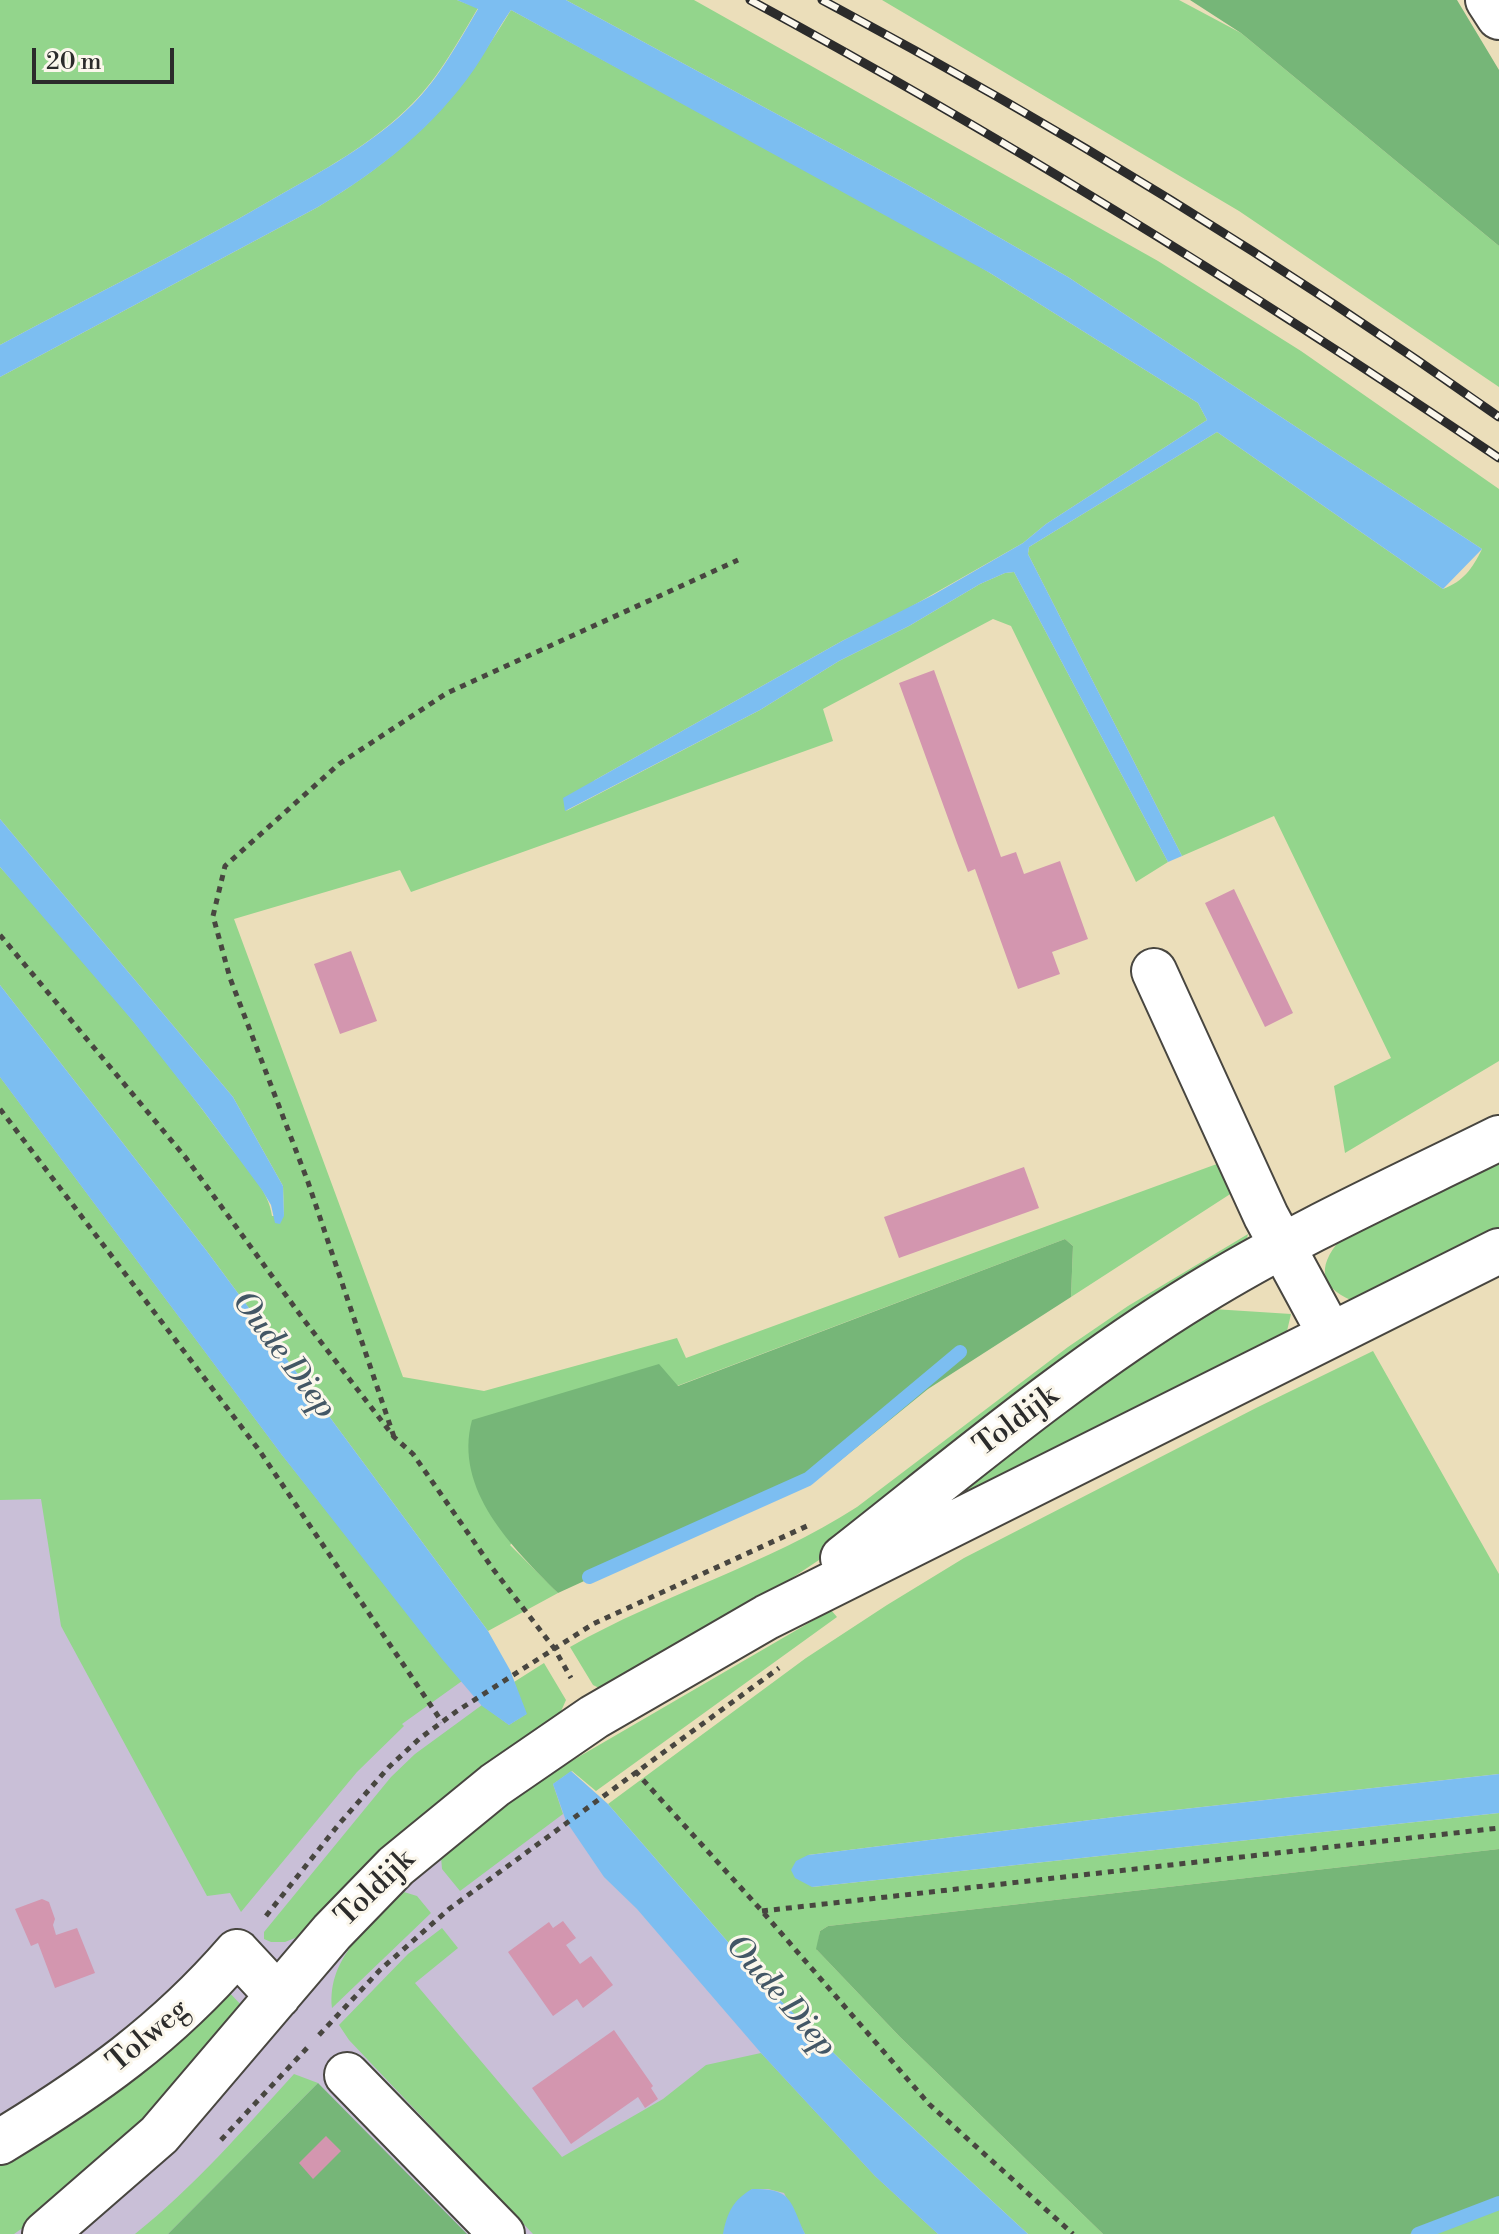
<!DOCTYPE html>
<style>
body{margin:0}
#map{position:relative;width:1499px;height:2234px;overflow:hidden;background:#ebdeba;font-family:"Libre Bodoni",serif}
canvas{display:block}
.scale{position:absolute;left:32px;top:48px;width:142px;height:36px;box-sizing:border-box;border:4px solid #2b2b2b;border-top:0;padding-left:10px;font-size:24px;line-height:28px;white-space:nowrap;color:#2b2b2b;-webkit-text-stroke:6px #fbf7ec;paint-order:stroke}
</style>
<div id="map">
<canvas width="1499" height="2234"></canvas>
<div class="scale">20 m</div>
</div>
<script>
const g = document.querySelector('canvas').getContext('2d');
g.lineJoin = 'round';
function fill(path, color) {
  g.fillStyle = color;
  g.fill(path, 'evenodd');
}
function stroke(path, color, width, dash) {
  g.strokeStyle = color;
  g.lineWidth = width;
  g.lineCap = dash ? 'butt' : 'round';
  g.setLineDash(dash || []);
  g.stroke(path);
}
function label(font, color, halo, rows, align = 'center') {
  g.font = font + ' "Libre Bodoni",serif';
  g.lineWidth = 6;
  g.setLineDash([]);
  g.textBaseline = 'middle';
  g.strokeStyle = halo;
  g.fillStyle = color;
  for (const [text, x, y, turn = 0] of rows) {
    g.save();
    g.translate(x, y);
    g.rotate((+turn || 0) * Math.PI / 180);
    g.textAlign = isNaN(turn) ? turn : align;
    if (halo) g.strokeText(text, 0, 0);
    g.fillText(text, 0, 0);
    g.restore();
  }
}
const industrial = new Path2D(`
 M 0,1050 L 414,1600 L 873,2157 L 941,2234 L 0,2234 Z`);
const green = new Path2D(`
 M 0,0 L 457,0 L 478,8 C 459,40 439,77 413,103 C 373,144 322,171 273,199 C 184,251 91,296 0,345 Z
 M 566,0 L 694,0 L 1158,261 L 1301,351 L 1499,489 L 1499,1061 L 1345,1153 L 1334,1086 L 1391,1058 L 1274,816 L 1182,856 L 1028,554 L 1029,547 L 1217,432 L 1443,589 C 1464,581 1472,569 1482,549 L 1068,277 L 908,185 Z
 M 882,0 L 1179,0 L 1241,33 L 1499,246 L 1499,387 L 1239,211 Z
 M 511,10 L 958,253 L 1198,403 L 1207,420 L 1046,524 L 1023,543 L 907,609 L 842,641 L 595,780 L 566,811 L 760,710 L 839,661 L 909,626 L 980,584 L 1005,573 L 1014,572 L 1168,862 L 1136,882 L 1011,626 L 993,619 L 823,709 L 833,741 L 411,892 L 400,870 L 234,919 L 403,1377 L 484,1391 L 677,1338 L 686,1358 L 1225,1161 L 1238,1189 L 1071,1297 L 1073,1246 L 1065,1239 L 677,1386 L 510,1545 L 558,1593 L 488,1631 L 206,1250 L 0,985 L 0,867 C 81,955 158,1048 228,1144 C 244,1165 269,1190 272,1216 L 284,1216 L 283,1186 L 233,1097 L 0,819 L 0,377 L 318,207 C 411,151 455,102 511,10 Z
 M 0,1077 L 282,1455 L 462,1681 L 402,1724 L 404,1726 L 357,1772 L 241,1912 L 230,1893 L 207,1896 L 61,1626 L 41,1499 L 0,1500 Z
 M 1499,1160 L 1499,1239 L 1359,1303 C 1320,1290 1315,1268 1341,1239 Z
 M 1248,1234 L 1243,1255 L 852,1538 L 786,1582 L 605,1691 L 593,1685 L 570,1647 C 663,1594 767,1565 857,1507 L 1068,1347 L 1128,1306 Z
 M 1213,1309 L 1291,1314 L 1287,1331 L 1277,1346 L 963,1495 L 966,1489 C 1047,1426 1127,1363 1213,1309 Z
 M 1373,1351 L 1499,1574 L 1499,1774 L 1139,1814 L 808,1855 L 812,1887 L 1499,1813 L 1499,1849 L 828,1926 L 820,1931 L 817,1950 L 900,2037 L 1103,2234 L 1028,2234 L 862,2081 L 768,1988 L 608,1804 L 806,1658 L 887,1605 L 964,1558 L 1256,1408 Z
 M 831,1610 L 837,1617 L 596,1791 L 572,1771 L 553,1784 L 563,1814 L 460,1891 L 442,1869 L 441,1857 L 509,1802 L 575,1759 Z
 M 544,1663 L 566,1700 L 558,1718 L 469,1778 L 420,1818 L 349,1883 L 300,1936 L 285,1942 L 271,1942 L 264,1939 L 264,1932 L 391,1777 L 415,1754 L 482,1705 L 509,1725 L 526,1714 L 514,1682 Z
 M 404,1892 L 417,1896 L 431,1913 L 332,2008 C 327,1956 371,1925 404,1892 Z
 M 442,1928 L 458,1948 L 415,1983 L 562,2157 L 663,2099 L 706,2065 L 761,2053 L 875,2176 L 938,2234 L 805,2234 L 784,2193 L 768,2189 L 752,2189 L 723,2234 L 533,2234 L 349,2040 L 339,2025 L 408,1954 Z
 M 227,1990 L 243,2007 L 142,2125 L 37,2218 L 14,2234 L 0,2234 L 0,2162 Z
 M 294,2074 L 318,2083 L 168,2234 L 135,2234 C 194,2187 243,2130 294,2074 Z
 M 1499,2201 L 1499,2234 L 1410,2234 Z`);
const forest = new Path2D(`
 M 1190,0 L 1457,0 L 1499,70 L 1499,246 L 1241,33 Z
 M 1065,1239 L 1073,1246 L 1071,1297 L 928,1389 L 831,1468 L 558,1593 C 513,1548 453,1490 472,1420 L 659,1364 L 678,1386 Z
 M 1499,1849 L 1499,2201 L 1410,2234 L 1103,2234 L 900,2037 L 816,1949 L 820,1931 L 828,1926 Z
 M 318,2083 L 467,2234 L 168,2234 Z`);
const water = new Path2D(`
 M 457,0 L 566,0 L 908,185 L 1068,277 L 1482,549 L 1443,589 L 1217,432 L 1029,547 L 1028,554 L 1182,856 L 1168,862 L 1014,572 L 1005,573 L 980,584 L 909,626 L 839,661 L 760,710 L 565,811 L 563,798 L 842,641 L 933,595 L 1023,543 L 1046,524 L 1207,420 L 1198,403 L 990,273 L 511,10 C 498,28 488,49 475,68 C 434,127 380,170 318,207 L 0,377 L 0,345 C 91,296 184,251 273,199 C 322,171 373,144 413,104 C 439,78 459,41 478,9 Z
 M 0,819 L 233,1097 L 283,1186 L 284,1216 L 280,1224 L 275,1223 L 271,1205 L 262,1190 L 202,1109 L 132,1020 L 0,867 Z
 M 0,985 L 206,1250 L 488,1631 L 510,1670 L 527,1714 L 509,1725 L 482,1706 L 442,1659 L 282,1455 L 0,1077 Z
 M 571,1771 L 608,1804 L 768,1988 L 862,2081 L 1028,2234 L 938,2234 L 875,2176 L 761,2053 L 637,1909 L 604,1877 L 566,1821 L 553,1784 Z
 M 1499,1774 L 1499,1813 L 812,1887 L 795,1878 L 791,1870 L 796,1861 L 808,1855 L 1139,1814 Z
 M 752,2189 C 793,2188 790,2202 805,2234 L 723,2234 C 727,2213 733,2200 752,2189 Z`);
const stream = new Path2D(`
 M 589,1577 L 808,1479 L 960,1352
 M 1418,2234 L 1499,2203`);
const building = new Path2D(`
 M 934,670 L 1001,857 L 1016,852 L 1024,874 L 1060,861 L 1088,939 L 1052,952 L 1060,974 L 1018,989 L 975,869 L 968,872 L 957,843 L 899,683 Z
 M 1234,889 L 1293,1013 L 1265,1027 L 1205,903 Z
 M 351,951 L 377,1021 L 340,1034 L 314,964 Z
 M 1024,1167 L 1039,1208 L 899,1258 L 884,1217 Z
 M 42,1899 L 49,1902 L 55,1919 L 53,1925 L 56,1935 L 77,1928 L 95,1973 L 55,1988 L 38,1943 L 31,1946 L 15,1909 Z
 M 563,1921 L 576,1938 L 566,1945 L 580,1964 L 591,1956 L 613,1985 L 583,2008 L 577,1999 L 553,2016 L 508,1952 L 549,1922 L 553,1928 Z
 M 614,2030 L 653,2086 L 651,2088 L 658,2099 L 645,2108 L 638,2097 L 571,2144 L 532,2088 Z
 M 326,2136 L 341,2151 L 313,2179 L 299,2163 Z`);
const path = new Path2D(`
 M 0,935 L 186,1158 L 304,1320 L 394,1437 L 413,1454 L 493,1569 L 554,1648 L 571,1678
 M 0,1109 L 259,1450 L 442,1722
 M 394,1437 L 308,1182 L 230,978 L 213,916 L 225,866 L 339,764 L 447,693 L 738,560
 M 635,1771 L 762,1911 L 929,2104 L 1073,2234
 M 762,1911 L 1499,1828
 M 266,1916 L 339,1824 L 389,1767 L 419,1739 L 457,1711 L 593,1624 L 807,1526
 M 319,2035 L 380,1970 L 449,1909 L 779,1668
 M 221,2140 L 307,2048`);
const minor = new Path2D(`
 M 1488,0 L 1499,17
 M 1154,971 L 1266,1216 L 1330,1334
 M 843,1558 C 959,1467 1072,1371 1198,1294 C 1294,1235 1398,1188 1499,1138
 M 347,2075 L 502,2234
 M 0,2142 C 92,2086 166,2034 237,1952 L 278,1996
 M 45,2234 L 159,2135 L 332,1932 L 396,1866 L 495,1785 L 594,1717 L 767,1617 L 1499,1251`);
const rail = new Path2D(`
 M 750,0 C 1008,139 1256,294 1499,458
 M 822,0 C 1055,124 1283,264 1499,417`);
const streetNames = [
 ["Toldijk",1017,1422,-37],
 ["Toldijk",376,1889,-44],
 ["Tolweg",149,2037,-40]
];
const waterNames = [
 ["Oude Diep",283,1356,53],
 ["Oude Diep",780,1997,49]
];
fill(industrial, '#c9bfd7');
fill(green, '#93d58c');
fill(forest, '#76b678');
fill(water, '#7cbef1');
stroke(stream, '#7cbef1', 14);
fill(building, '#d396af');
stroke(minor, '#484640', 48);
stroke(path, '#484640', 5, [6, 6]);
stroke(minor, '#fff', 44);
stroke(rail, '#2b2b2b', 9);
stroke(rail, '#fbf7ec', 6, [18]);
label('30px', '#2b2b2b', '#fbf7ec', streetNames);
label('italic 32px', '#435766', '#fbf7ec', waterNames);
</script>
